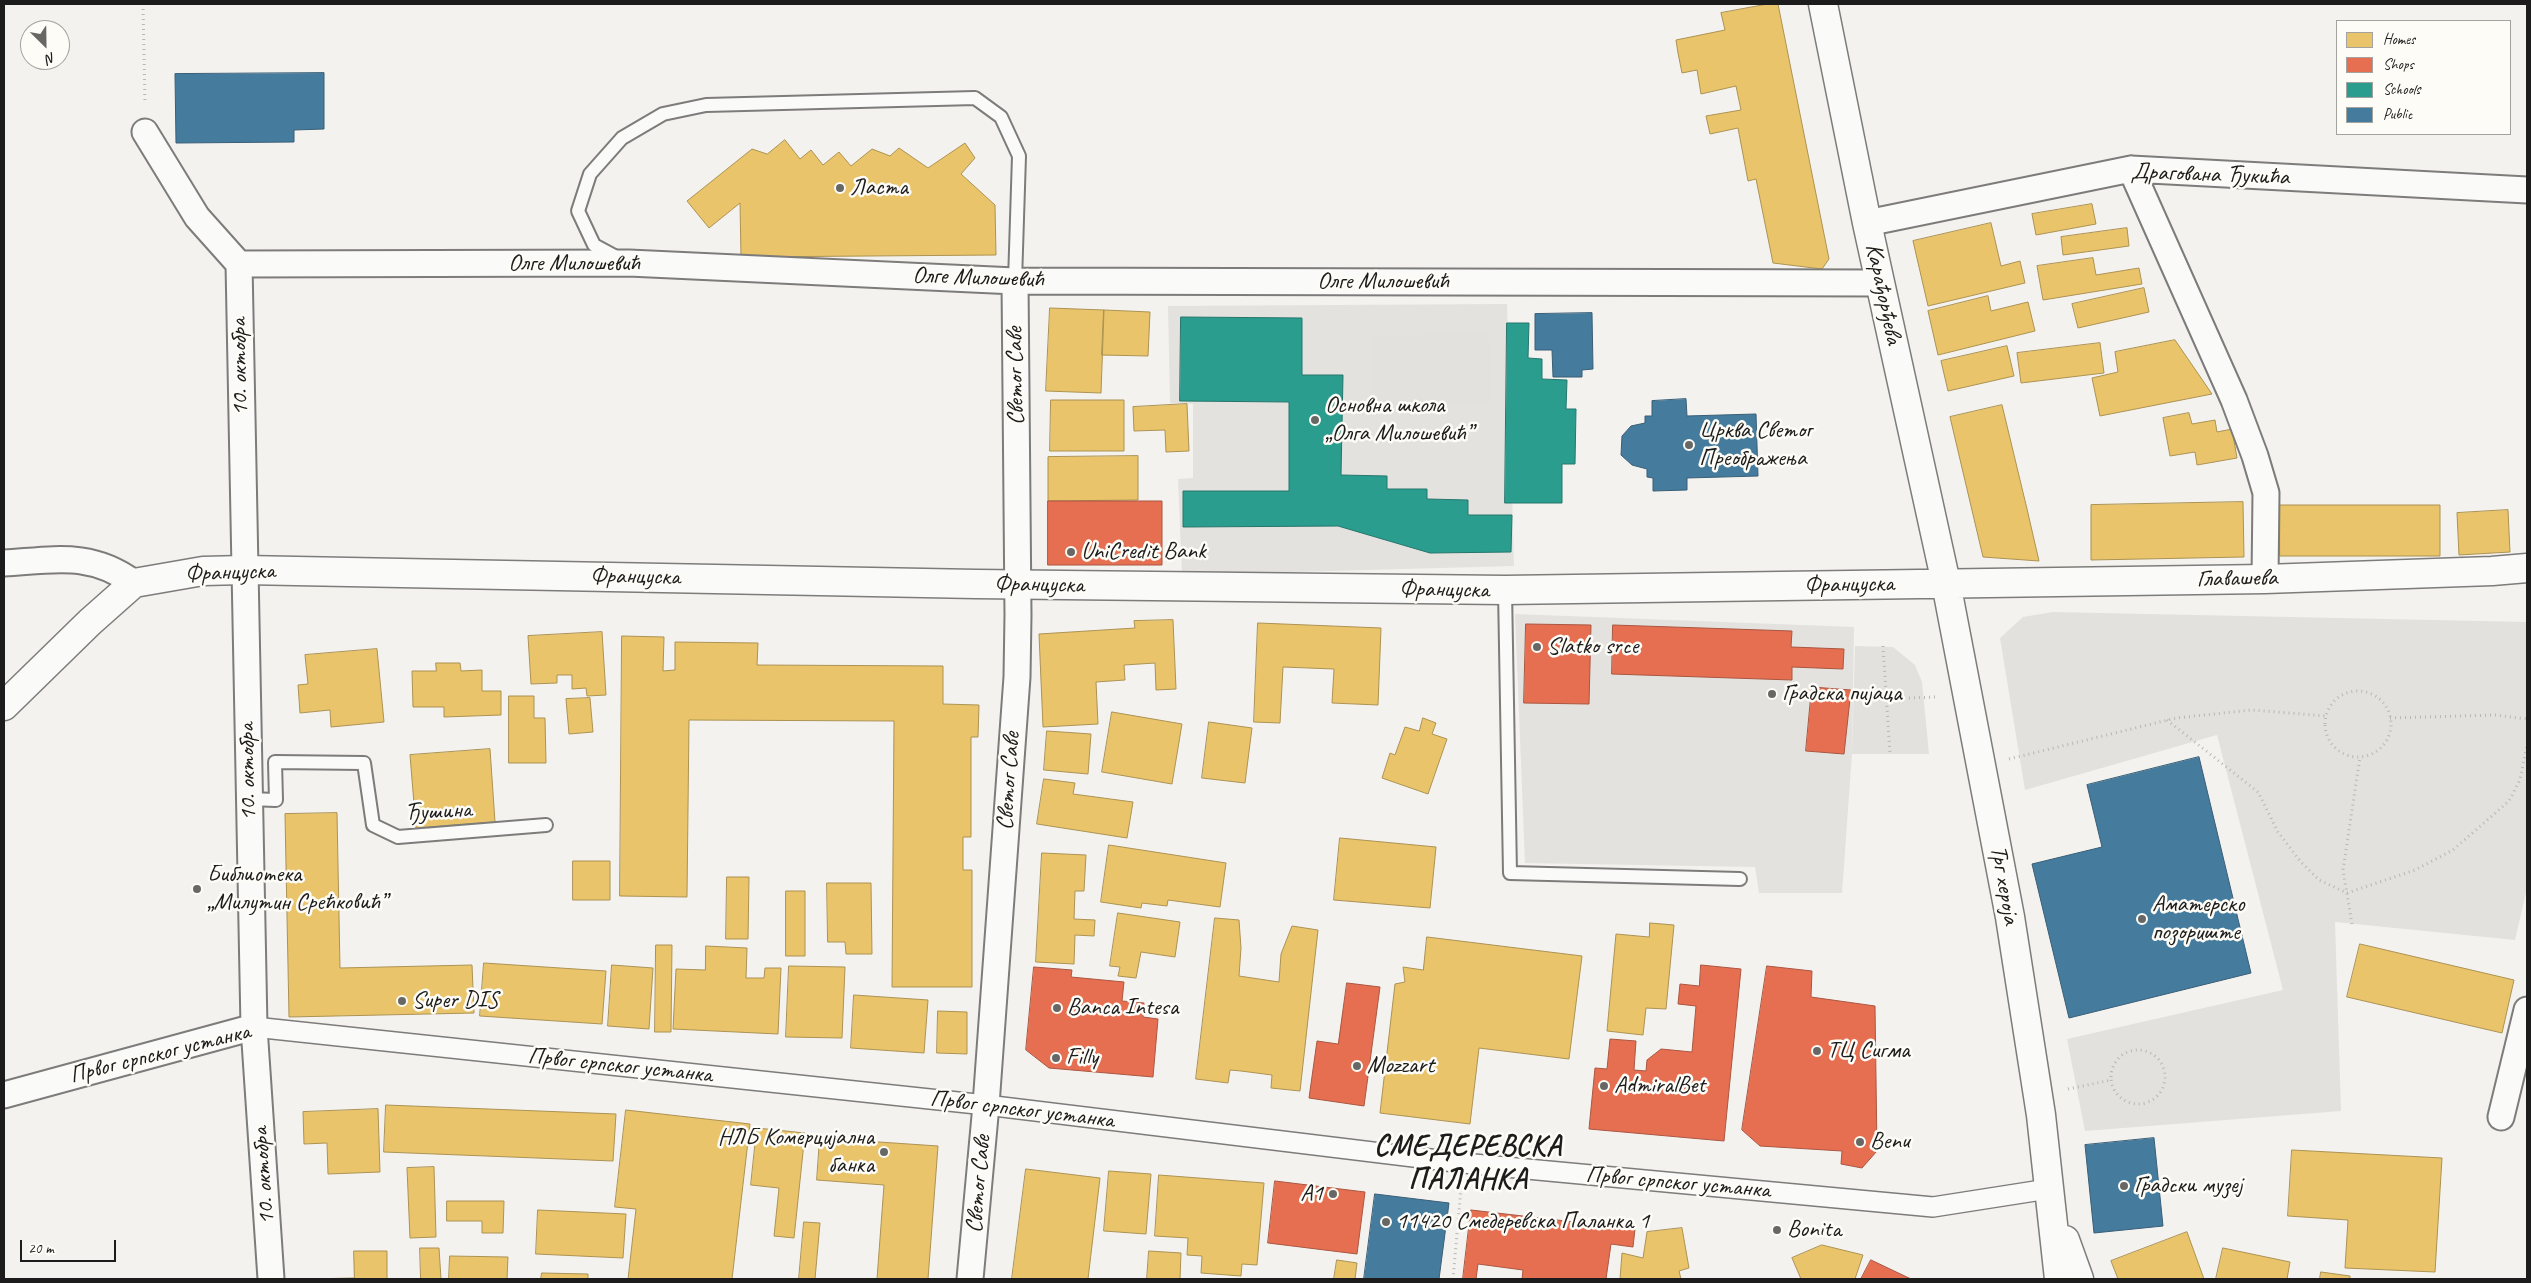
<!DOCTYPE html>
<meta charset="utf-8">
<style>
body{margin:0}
#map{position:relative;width:2531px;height:1283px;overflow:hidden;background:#f3f2ef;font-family:Caveat,sans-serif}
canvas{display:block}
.frame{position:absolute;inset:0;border:5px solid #1c1c1c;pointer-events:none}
.legend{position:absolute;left:2336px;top:20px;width:175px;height:115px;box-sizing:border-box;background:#fdfcf7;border:1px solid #a3a29f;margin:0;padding:6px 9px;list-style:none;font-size:15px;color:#1c1c1c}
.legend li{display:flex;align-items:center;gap:10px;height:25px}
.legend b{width:25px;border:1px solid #a3a29f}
.north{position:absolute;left:20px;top:20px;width:50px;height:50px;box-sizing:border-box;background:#fdfcf7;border:1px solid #a3a29f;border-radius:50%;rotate:157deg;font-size:14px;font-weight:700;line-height:20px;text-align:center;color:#1c1c1c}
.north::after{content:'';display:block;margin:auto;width:18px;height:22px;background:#676766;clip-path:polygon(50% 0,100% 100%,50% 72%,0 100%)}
.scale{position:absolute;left:20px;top:1240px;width:96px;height:22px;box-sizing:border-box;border:2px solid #1c1c1c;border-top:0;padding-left:6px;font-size:15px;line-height:18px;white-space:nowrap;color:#1c1c1c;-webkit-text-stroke:4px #fdfcf7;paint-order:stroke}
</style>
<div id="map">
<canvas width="2531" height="1283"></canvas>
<div class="frame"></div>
<ul class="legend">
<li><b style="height:14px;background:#e9c46a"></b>Homes</li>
<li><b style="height:14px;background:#e76f51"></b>Shops</li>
<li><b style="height:14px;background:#2a9d8f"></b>Schools</li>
<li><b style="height:14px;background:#457b9d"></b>Public</li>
</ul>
<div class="north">N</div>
<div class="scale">20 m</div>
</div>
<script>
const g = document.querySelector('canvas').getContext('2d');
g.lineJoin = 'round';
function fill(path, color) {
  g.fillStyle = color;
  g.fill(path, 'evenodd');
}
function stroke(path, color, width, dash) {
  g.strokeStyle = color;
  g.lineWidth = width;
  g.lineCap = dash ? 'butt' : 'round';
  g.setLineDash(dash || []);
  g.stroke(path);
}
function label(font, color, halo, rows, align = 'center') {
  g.font = font + ' Caveat,sans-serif';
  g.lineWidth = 5;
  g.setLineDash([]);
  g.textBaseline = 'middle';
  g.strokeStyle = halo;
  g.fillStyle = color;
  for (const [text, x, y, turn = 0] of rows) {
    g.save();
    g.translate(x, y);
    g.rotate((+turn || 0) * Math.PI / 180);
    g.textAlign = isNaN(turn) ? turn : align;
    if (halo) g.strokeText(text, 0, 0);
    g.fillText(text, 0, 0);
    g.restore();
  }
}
const built = new Path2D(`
 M 1507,304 L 1514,566 L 1182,575 L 1178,479 L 1193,478 L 1193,404 L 1170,403 L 1168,306 Z
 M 1515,614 L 1854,627 L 1852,754 L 1842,893 L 1759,893 L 1755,867 L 1525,863 Z`);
const green = new Path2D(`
 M 1489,333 L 1490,403 L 1372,405 L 1371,336 Z
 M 2053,612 L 2527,622 L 2527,888 L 2515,940 L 2335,922 L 2341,1111 L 2085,1131 L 2067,1039 L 2283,990 L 2217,735 L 2025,790 L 2000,638 L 2023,617 Z
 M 1855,646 L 1893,647 L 1915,665 L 1922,682 L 1929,754 L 1852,754 Z`);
const homes = new Path2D(`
 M 1768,4 L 1778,4 L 1829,259 L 1822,269 L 1773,263 L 1756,179 L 1748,181 L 1738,128 L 1710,134 L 1706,116 L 1741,110 L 1736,86 L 1701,94 L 1697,70 L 1682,73 L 1678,53 L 1676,40 L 1725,30 L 1721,13 Z
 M 785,140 L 800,159 L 811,150 L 823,165 L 839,152 L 851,166 L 872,149 L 890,156 L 899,148 L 928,168 L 965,143 L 975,158 L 961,174 L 995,205 L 996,255 L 741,257 L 740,203 L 709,228 L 687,201 L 752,149 L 767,154 Z
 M 2092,204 L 2096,224 L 2036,235 L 2032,214 Z
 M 1991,223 L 2001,266 L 2020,261 L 2025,283 L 1928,306 L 1913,241 Z
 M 2127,228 L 2129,246 L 2063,255 L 2061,237 Z
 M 2093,258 L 2096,275 L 2139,268 L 2142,284 L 2043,300 L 2037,266 Z
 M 2144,288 L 2149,312 L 2078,328 L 2072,304 Z
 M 1988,296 L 1991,311 L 2028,302 L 2035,331 L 1938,355 L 1928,311 Z
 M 1050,308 L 1104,310 L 1101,393 L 1046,391 Z
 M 1104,310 L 1150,312 L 1148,356 L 1102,355 Z
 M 2175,340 L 2212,394 L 2100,416 L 2092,378 L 2118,372 L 2115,352 Z
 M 2100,343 L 2104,373 L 2021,383 L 2017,353 Z
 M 2007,346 L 2014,376 L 1948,391 L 1941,361 Z
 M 1051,400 L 1124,400 L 1124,451 L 1050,451 Z
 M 1187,404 L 1189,451 L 1166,452 L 1165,430 L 1134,431 L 1133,407 Z
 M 2002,405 L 2027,509 L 2039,561 L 1983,557 L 1950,417 Z
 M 2189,413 L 2192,424 L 2215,420 L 2217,432 L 2232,429 L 2237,458 L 2197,465 L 2195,452 L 2170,456 L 2163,418 Z
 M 1138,456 L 1138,500 L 1048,501 L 1048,457 Z
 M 2243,502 L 2244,557 L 2091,560 L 2091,505 Z
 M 2280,505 L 2440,505 L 2440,556 L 2280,556 Z
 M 2508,510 L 2510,552 L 2459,555 L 2457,513 Z
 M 1173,620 L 1176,689 L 1156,690 L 1155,663 L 1124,665 L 1125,680 L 1096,682 L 1098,724 L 1043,727 L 1039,634 L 1135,628 L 1134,621 Z
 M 1258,623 L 1381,628 L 1378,705 L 1332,703 L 1334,669 L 1283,667 L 1280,723 L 1254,722 Z
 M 602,632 L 606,695 L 587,696 L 586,688 L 572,689 L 572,675 L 557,675 L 557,683 L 531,684 L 528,636 Z
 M 622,636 L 664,637 L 663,671 L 675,670 L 675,642 L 758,643 L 757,665 L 943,666 L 943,704 L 979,705 L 978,737 L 971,737 L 971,837 L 963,837 L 963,870 L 972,870 L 972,987 L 892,987 L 894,721 L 689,720 L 687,897 L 620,896 Z
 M 377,649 L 384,722 L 331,727 L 330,710 L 300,713 L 298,685 L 308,684 L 305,655 Z
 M 436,663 L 460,663 L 461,671 L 482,670 L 482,691 L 501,691 L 501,715 L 444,717 L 444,707 L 413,707 L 412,671 L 436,671 Z
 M 509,696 L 534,696 L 534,718 L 545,718 L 546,763 L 509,763 Z
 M 590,698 L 593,732 L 569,734 L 566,699 Z
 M 1112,712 L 1182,724 L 1172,784 L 1102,772 Z
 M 1423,718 L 1436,723 L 1432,734 L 1447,739 L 1428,794 L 1382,778 L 1390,753 L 1395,755 L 1405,727 L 1419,731 Z
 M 1209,722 L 1252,728 L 1245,783 L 1202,778 Z
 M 1047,731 L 1091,734 L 1088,774 L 1044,770 Z
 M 490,749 L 495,822 L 416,828 L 410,755 Z
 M 1044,779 L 1075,783 L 1073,794 L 1133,802 L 1127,838 L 1037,824 Z
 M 337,813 L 340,968 L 472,965 L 474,1013 L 289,1017 L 285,814 Z
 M 1340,838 L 1436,847 L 1430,908 L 1334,900 Z
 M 1109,845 L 1226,863 L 1220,907 L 1168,900 L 1167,906 L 1142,903 L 1141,908 L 1101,902 Z
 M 1042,853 L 1086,855 L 1084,891 L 1075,891 L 1074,919 L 1095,920 L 1094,936 L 1075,935 L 1074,964 L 1036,962 Z
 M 573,861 L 610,861 L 610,900 L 573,900 Z
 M 727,877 L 749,877 L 748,939 L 726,939 Z
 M 827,883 L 871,883 L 872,954 L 846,954 L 845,942 L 828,942 Z
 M 786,891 L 805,891 L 805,956 L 786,956 Z
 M 1118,913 L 1180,922 L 1175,957 L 1141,952 L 1136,978 L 1118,976 L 1120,967 L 1110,966 Z
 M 1215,918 L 1239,920 L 1241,948 L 1239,976 L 1279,982 L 1281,954 L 1292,926 L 1318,930 L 1300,1091 L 1271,1088 L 1272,1075 L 1241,1071 L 1230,1070 L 1228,1083 L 1196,1079 Z
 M 1650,923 L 1674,925 L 1666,1009 L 1646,1008 L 1643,1035 L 1607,1031 L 1616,934 L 1649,937 Z
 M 1427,937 L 1582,956 L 1569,1059 L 1479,1048 L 1470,1124 L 1380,1113 L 1395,984 L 1405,982 L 1403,967 L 1423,970 Z
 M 2360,944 L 2514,980 L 2502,1033 L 2347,997 Z
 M 656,945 L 672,945 L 671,1032 L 655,1032 Z
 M 706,946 L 747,948 L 746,978 L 764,978 L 765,968 L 781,968 L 778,1034 L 673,1029 L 676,969 L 705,970 Z
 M 484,963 L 606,971 L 602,1024 L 480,1016 Z
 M 612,965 L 653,968 L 649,1029 L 608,1026 Z
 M 789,966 L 845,967 L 842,1038 L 786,1037 Z
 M 854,995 L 928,1000 L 924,1053 L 851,1048 Z
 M 938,1011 L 967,1012 L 967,1054 L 937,1053 Z
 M 386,1105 L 616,1114 L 613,1161 L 384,1152 Z
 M 378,1109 L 380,1172 L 328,1174 L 327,1143 L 304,1144 L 303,1112 Z
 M 626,1110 L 750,1124 L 732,1279 L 628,1279 L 636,1209 L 615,1207 Z
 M 757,1128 L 805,1133 L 794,1238 L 774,1236 L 779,1188 L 751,1185 Z
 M 820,1138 L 938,1146 L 928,1279 L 877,1279 L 884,1185 L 817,1180 Z
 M 2292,1150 L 2442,1158 L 2435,1272 L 2345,1268 L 2348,1220 L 2288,1216 Z
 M 434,1167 L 436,1237 L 410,1238 L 407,1168 Z
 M 1026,1169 L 1100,1178 L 1088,1279 L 1012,1279 Z
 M 1109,1171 L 1151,1174 L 1146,1234 L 1104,1231 Z
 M 1159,1175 L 1264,1183 L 1257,1265 L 1242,1264 L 1241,1276 L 1201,1273 L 1202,1256 L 1187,1255 L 1188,1238 L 1155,1236 Z
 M 447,1201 L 504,1201 L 503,1233 L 482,1233 L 482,1221 L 447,1221 Z
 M 538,1210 L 626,1214 L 623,1258 L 536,1254 Z
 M 804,1222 L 820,1223 L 815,1279 L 799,1279 Z
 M 1682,1228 L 1689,1268 L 1679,1271 L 1681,1279 L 1620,1279 L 1622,1253 L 1643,1258 L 1647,1232 Z
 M 2187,1232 L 2204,1279 L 2118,1279 L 2111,1261 Z
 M 1822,1245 L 1863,1255 L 1855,1279 L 1801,1279 L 1792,1258 Z
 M 420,1248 L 439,1248 L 441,1279 L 421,1279 Z
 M 2223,1248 L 2290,1262 L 2287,1279 L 2216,1279 Z
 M 354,1251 L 387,1251 L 387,1279 L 310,1279 L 354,1278 Z
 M 1149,1251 L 1181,1253 L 1180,1279 L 1147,1279 Z
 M 450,1256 L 508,1257 L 507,1279 L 449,1279 Z
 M 1337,1260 L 1357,1263 L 1355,1279 L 1334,1279 Z
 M 2321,1272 L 2350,1276 L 2350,1279 L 2320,1279 Z
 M 542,1273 L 588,1274 L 588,1279 L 541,1279 Z`);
const shops = new Path2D(`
 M 1048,501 L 1162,501 L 1162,565 L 1048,565 Z
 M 1526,624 L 1591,625 L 1589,704 L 1524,703 Z
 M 1613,625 L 1792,631 L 1791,647 L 1844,649 L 1843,669 L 1792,667 L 1792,680 L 1612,674 Z
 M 1812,687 L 1851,690 L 1844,754 L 1806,751 Z
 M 1701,965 L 1741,969 L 1724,1141 L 1589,1129 L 1595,1068 L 1607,1069 L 1610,1039 L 1636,1041 L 1634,1070 L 1646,1071 L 1647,1060 L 1661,1049 L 1692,1052 L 1696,1006 L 1678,1004 L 1680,984 L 1699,986 Z
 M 1767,966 L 1812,971 L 1811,997 L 1875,1006 L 1877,1151 L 1862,1168 L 1841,1164 L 1842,1151 L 1760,1146 L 1742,1130 Z
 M 1034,967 L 1072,970 L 1071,977 L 1124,982 L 1122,1001 L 1144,1003 L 1143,1017 L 1158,1019 L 1153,1077 L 1049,1068 L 1026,1050 Z
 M 1347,983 L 1380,987 L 1364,1106 L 1309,1098 L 1317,1041 L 1338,1044 Z
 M 1275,1181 L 1365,1192 L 1357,1254 L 1268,1243 Z
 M 1471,1210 L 1635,1229 L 1633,1247 L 1611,1244 L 1606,1279 L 1522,1279 L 1523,1270 L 1478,1264 L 1476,1279 L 1463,1279 Z
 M 1871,1260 L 1911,1279 L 1861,1279 Z`);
const schools = new Path2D(`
 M 1181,317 L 1302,318 L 1302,375 L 1343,375 L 1341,475 L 1387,476 L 1387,489 L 1427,489 L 1427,499 L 1468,500 L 1468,515 L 1512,515 L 1511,552 L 1430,553 L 1338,526 L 1183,527 L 1183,491 L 1289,491 L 1289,402 L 1180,401 Z
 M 1507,323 L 1529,323 L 1528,358 L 1542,359 L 1542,379 L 1567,380 L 1566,409 L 1576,409 L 1575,464 L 1562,464 L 1562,503 L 1505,503 Z`);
const public = new Path2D(`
 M 324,73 L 324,129 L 294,130 L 294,142 L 176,143 L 175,74 Z
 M 1592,313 L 1593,369 L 1582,370 L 1582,377 L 1553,377 L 1552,350 L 1535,350 L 1535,314 Z
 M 1686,399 L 1687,416 L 1756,414 L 1758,476 L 1687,478 L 1687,490 L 1653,491 L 1653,478 L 1647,477 L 1647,469 L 1632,465 L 1621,455 L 1622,436 L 1631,426 L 1645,423 L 1645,416 L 1652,416 L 1652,401 Z
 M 2199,757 L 2251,973 L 2069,1018 L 2032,864 L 2102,847 L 2087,785 Z
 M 2154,1138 L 2163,1226 L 2094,1233 L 2085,1145 Z
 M 1375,1194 L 1449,1203 L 1439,1279 L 1364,1279 Z`);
const path = new Path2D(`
 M 143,4 L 145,104
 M 1883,646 L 1890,754
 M2325 724a33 33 0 1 1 66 0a33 33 0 1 1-66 0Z
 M 1854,700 L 1936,697
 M 2390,718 L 2495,715 L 2527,719
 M 2167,720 L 2258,792 L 2278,832 L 2300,861 L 2319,880 L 2347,893 L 2415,870 L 2453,850 L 2509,801 L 2520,780 L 2527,745
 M 2009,759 L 2176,718 L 2252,710 L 2326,716
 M 2352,924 L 2343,870 L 2360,757
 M2111 1077a27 27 0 1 1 54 0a27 27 0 1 1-54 0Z
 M 2068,1089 L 2111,1080
 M 1453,1279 L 1461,1188`);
const service = new Path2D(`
 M 620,259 L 594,245 L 578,211 L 590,174 L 622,138 L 663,114 L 706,105 L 975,98 L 1001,117 L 1019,156 L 1015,281
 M 1505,590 L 1510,873 L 1740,879
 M 249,799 L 276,800 L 275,762 L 364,763 L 373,825 L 398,837 L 546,825`);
const pedestrian = new Path2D(`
 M 254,1027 L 986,1105 L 1463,1163 L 1933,1207 L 2048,1189`);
const minor = new Path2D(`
 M 145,132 L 197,217 L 239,264 L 629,263 L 1015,281 L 1880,283
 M 2131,169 L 2234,400 L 2255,456 L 2266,493 L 2265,579
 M 1867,223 L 2131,169 L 2527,190
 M 239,264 L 254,1027 L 271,1279
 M 4,563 C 54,560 91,551 134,583
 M 4,1095 L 254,1027
 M 2501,1117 L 2527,1010
 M 970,1279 L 986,1105 L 1017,677 L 1018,615 L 1015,281`);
const secondary = new Path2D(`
 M 1823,4 L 1867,223 L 1946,583 L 2010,917 L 2041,1115 L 2059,1279
 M 4,706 L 90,622 L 134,583 L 203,571 L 244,570 L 976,584 L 1505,590 L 2265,579 L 2492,571 L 2527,568
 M 2065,1240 L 2079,1279`);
const markers = [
 [840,188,5,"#676766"],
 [1315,420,5,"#676766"],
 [1689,445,5,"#676766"],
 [1071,552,5,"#676766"],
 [1537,647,5,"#676766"],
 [1772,694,5,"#676766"],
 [197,889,5,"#676766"],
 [2142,919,5,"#676766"],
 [402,1001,5,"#676766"],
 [1057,1008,5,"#676766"],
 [1817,1051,5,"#676766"],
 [1056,1058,5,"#676766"],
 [1357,1066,5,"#676766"],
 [1604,1086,5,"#676766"],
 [1860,1142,5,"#676766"],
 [884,1152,5,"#676766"],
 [2124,1186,5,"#676766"],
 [1333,1194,5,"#676766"],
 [1386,1222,5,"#676766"],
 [1777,1230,5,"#676766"]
];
const streetNames = [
 ["Драгована Ђукића",2210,175,2],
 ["Олге Милошевић",574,264],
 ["Олге Милошевић",978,278,2],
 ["Олге Милошевић",1383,282],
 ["Карађорђева",1883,294,78],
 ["10. октобра",240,367,-91],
 ["Светог Саве",1016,376,-91],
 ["Француска",230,573,-2],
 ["Француска",635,577,1],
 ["Главашева",2237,579,-1],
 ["Француска",1039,585,1],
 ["Француска",1849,585,-1],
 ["Француска",1444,590,1],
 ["10. октобра",248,772,-91],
 ["Светог Саве",1009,781,-86],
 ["Ђушина",438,812,-3],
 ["Трг хероја",2004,885,80],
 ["Првог српског устанка",160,1054,-14],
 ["Првог српског устанка",620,1066,6],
 ["Првог српског устанка",1022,1110,7],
 ["10. октобра",264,1176,-94],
 ["Првог српског устанка",1678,1183,5],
 ["Светог Саве",979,1184,-85]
];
const poiNames = [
 ["Ласта",850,188],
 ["Основна школа",1325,406],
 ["„Олга Милошевић”",1325,434],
 ["Црква Светог",1699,431],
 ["Преображења",1699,459],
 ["UniCredit Bank",1081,552],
 ["Slatko srce",1547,647],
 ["Градска пијаца",1782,694],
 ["Библиотека",207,875],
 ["„Милутин Срећковић”",207,903],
 ["Аматерско",2152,905],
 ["позориште",2152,933],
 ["Super DIS",412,1001],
 ["Banca Intesa",1067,1008],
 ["ТЦ Сигма",1827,1051],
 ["Filly",1066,1058],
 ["Mozzart",1367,1066],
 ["AdmiralBet",1614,1086],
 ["НЛБ Комерцијална",874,1138,"right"],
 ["банка",874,1166,"right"],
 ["Benu",1870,1142],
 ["Градски музеј",2134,1186],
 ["A1",1323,1194,"right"],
 ["11420 Смедеревска Паланка 1",1396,1222],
 ["Bonita",1787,1230]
];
const districtNames = [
 ["СМЕДЕРЕВСКА",1468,1147],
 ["ПАЛАНКА",1468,1180]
];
fill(built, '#e3e2de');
fill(green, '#e2e1dd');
fill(homes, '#e9c46a');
stroke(homes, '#ac9253', 1);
fill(shops, '#e76f51');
stroke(shops, '#aa5641', 1);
fill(schools, '#2a9d8f');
stroke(schools, '#26766c', 1);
fill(public, '#457b9d');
stroke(public, '#395e76', 1);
stroke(service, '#7d7c7b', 16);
stroke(pedestrian, '#7d7c7b', 22);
stroke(minor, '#7d7c7b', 29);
stroke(secondary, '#7d7c7b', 31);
stroke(path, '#b8b7b6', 3, [1, 4]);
stroke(service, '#fafaf8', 12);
stroke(pedestrian, '#fafaf8', 19);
stroke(minor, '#fafaf8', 25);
stroke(secondary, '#fafaf8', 28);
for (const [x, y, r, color] of markers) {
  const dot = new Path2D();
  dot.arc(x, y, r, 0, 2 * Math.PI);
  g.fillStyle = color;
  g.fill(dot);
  stroke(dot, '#fdfcf7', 2);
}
label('24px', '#1c1c1c', '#fdfcf7', streetNames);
label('24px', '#1c1c1c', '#fdfcf7', poiNames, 'left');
g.letterSpacing = '1px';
label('bold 29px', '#1c1c1c', '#fdfcf7', districtNames);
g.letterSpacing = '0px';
</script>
